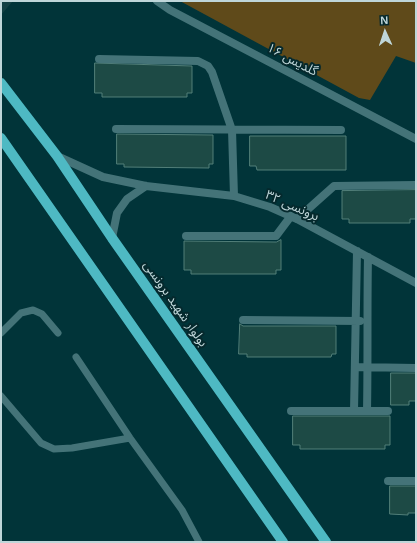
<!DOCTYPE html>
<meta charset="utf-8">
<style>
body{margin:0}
#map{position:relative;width:417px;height:543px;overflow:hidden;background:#013439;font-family:Helvetica,sans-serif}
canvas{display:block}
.frame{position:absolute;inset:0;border:2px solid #bfd6d9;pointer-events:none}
.north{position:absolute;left:365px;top:12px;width:40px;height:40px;-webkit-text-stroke:3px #05292d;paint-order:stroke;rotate:357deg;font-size:11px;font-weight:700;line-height:16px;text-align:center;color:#bfd6d9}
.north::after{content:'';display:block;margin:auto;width:14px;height:18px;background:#bfd6d9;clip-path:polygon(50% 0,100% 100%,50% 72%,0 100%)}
</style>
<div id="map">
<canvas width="417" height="543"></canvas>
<div class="frame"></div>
<div class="north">N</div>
</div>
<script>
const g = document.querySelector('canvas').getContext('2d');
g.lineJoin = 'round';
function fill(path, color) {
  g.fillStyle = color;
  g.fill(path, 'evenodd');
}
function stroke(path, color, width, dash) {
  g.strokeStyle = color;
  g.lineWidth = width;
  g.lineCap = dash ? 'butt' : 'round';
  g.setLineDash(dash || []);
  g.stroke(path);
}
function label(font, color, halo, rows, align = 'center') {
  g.font = font + ' Helvetica,"Noto Sans Arabic",sans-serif';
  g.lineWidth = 4;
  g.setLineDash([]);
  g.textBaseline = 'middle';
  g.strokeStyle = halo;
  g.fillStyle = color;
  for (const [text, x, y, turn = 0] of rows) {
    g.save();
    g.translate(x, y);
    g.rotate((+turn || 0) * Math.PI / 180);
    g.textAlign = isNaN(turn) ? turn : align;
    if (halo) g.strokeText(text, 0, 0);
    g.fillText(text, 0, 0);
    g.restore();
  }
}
const built = new Path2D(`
 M 1,1 L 13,1 L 1,15 Z`);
const green = new Path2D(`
 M 180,1 L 416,1 L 416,63 L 396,56 L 370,100 L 359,98 Z`);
const building = new Path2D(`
 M 95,63 L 192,66 L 192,93 L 187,93 L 187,97 L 102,97 L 102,93 L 95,93 Z
 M 117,134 L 213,135 L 213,164 L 209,164 L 209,168 L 124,167 L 124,164 L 117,164 Z
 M 250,136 L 346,136 L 346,170 L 257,170 L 256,166 L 250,166 Z
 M 416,190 L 416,219 L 410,219 L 410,223 L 349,223 L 349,219 L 342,219 L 342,191 Z
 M 281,240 L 281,270 L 276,270 L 276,274 L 191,274 L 191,270 L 184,270 L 184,241 L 276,242 Z
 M 240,324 L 243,326 L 336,326 L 336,354 L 332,354 L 331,357 L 247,357 L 247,354 L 239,354 Z
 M 391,373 L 416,373 L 416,401 L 409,401 L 409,405 L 391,405 Z
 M 293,416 L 390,416 L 390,445 L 385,445 L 385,449 L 300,449 L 300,445 L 293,445 Z
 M 390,486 L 416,486 L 416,513 L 408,513 L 408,515 L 390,514 Z`);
const lane = new Path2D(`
 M 1,333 L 21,313 L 33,310 L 42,314 L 58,333
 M 76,357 L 130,438 L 182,510 L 199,542
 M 1,396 L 41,443 L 54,449 L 72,448 L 130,438`);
const street = new Path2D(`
 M 157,1 L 170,10 L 416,139
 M 99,59 L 198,61 L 208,66 L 212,72 L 232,130 L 234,196
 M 116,129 L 341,130
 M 57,156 L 103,177 L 146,186 L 234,196 L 270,207 L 297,219 L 416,283
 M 297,219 L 334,186 L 416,185
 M 186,236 L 276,236 L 291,216
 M 112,238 L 117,213 L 127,199 L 146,186
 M 243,320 L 360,321
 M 355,367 L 416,368
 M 291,411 L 388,411
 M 354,411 L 357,251
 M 367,411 C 368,360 367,308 368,257
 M 388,481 L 416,481`);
const primary = new Path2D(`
 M 1,83 L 57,156 L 112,238 L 326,542
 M 1,138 L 283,542`);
const streetNames = [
 ["گلدیس ۱۶",292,60,28],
 ["برونسی ۳۲",292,206,24],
 ["بولوار شهید برونسی",175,304,55]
];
fill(built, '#124044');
fill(green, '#5f4a1a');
fill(building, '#1d4a45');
stroke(building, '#527f79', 1);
stroke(lane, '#447378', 7);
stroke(street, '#447378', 8);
stroke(primary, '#4eb9c3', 10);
label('13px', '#bfd6d9', '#05292d', streetNames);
</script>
